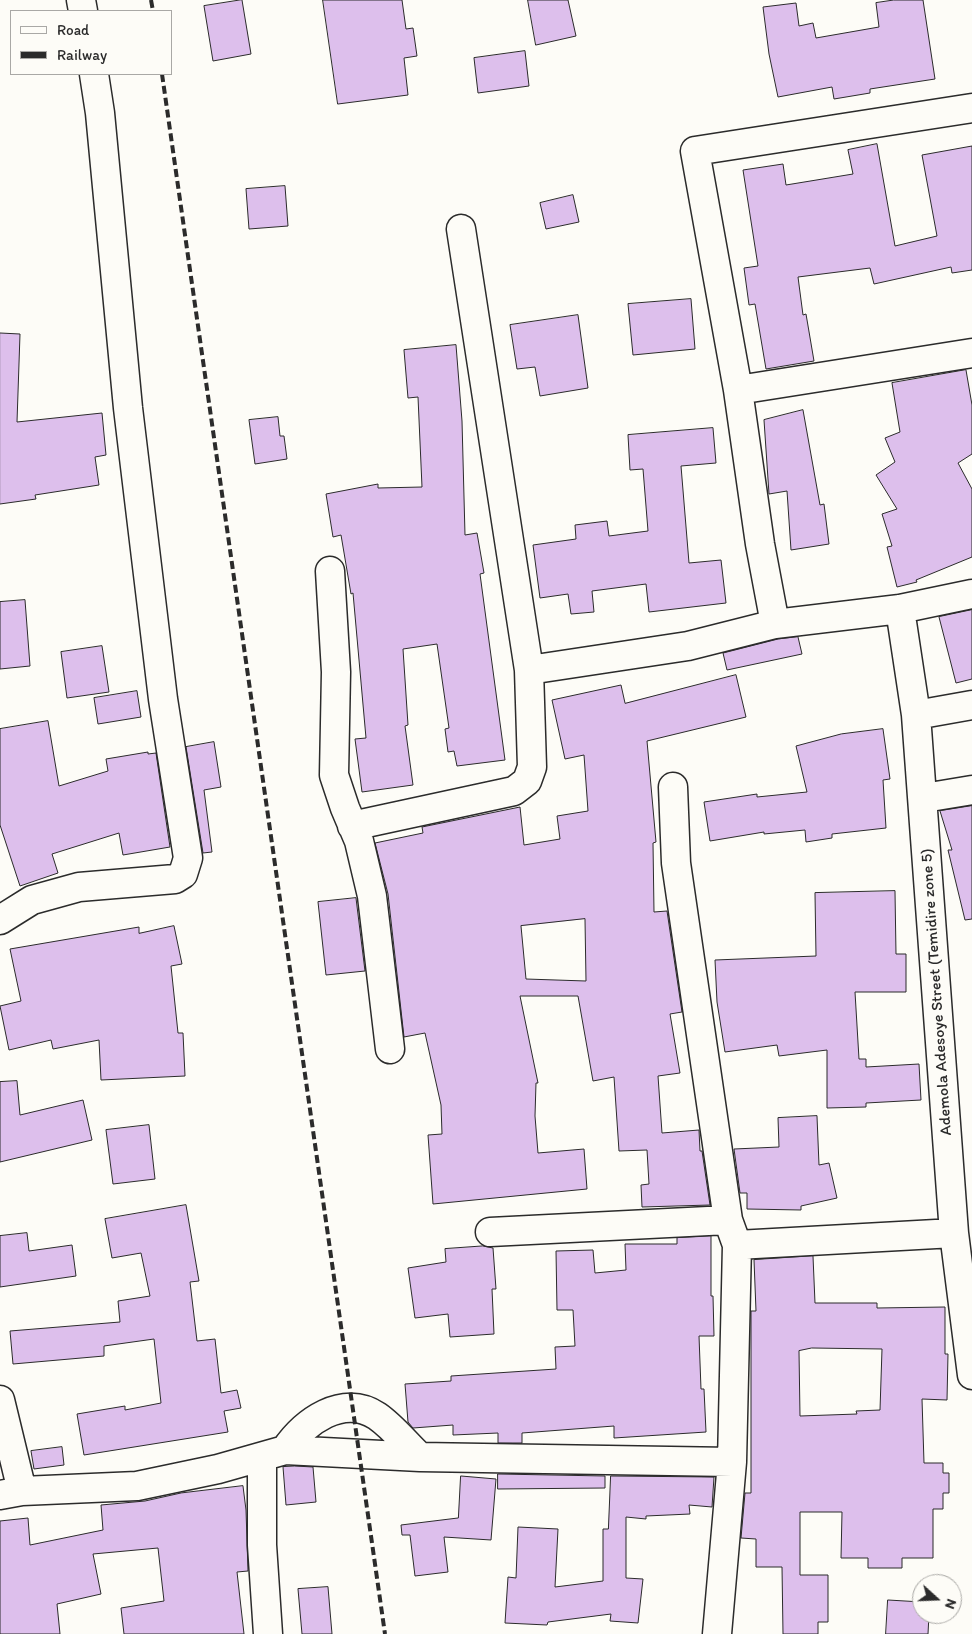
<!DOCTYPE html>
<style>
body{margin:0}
#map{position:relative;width:972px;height:1634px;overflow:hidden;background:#fdfcf7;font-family:Itim,sans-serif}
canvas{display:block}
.legend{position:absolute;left:10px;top:10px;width:162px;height:65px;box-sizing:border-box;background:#fdfcf7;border:1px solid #a9a8a5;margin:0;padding:6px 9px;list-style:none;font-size:15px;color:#2b2b2b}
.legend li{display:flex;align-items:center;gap:10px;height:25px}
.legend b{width:25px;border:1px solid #a9a8a5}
.north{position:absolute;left:912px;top:1574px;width:50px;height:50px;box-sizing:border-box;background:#fdfcf7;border:1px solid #a9a8a5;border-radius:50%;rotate:110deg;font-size:14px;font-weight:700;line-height:20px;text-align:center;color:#2b2b2b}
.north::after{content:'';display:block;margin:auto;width:18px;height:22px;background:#2b2b2b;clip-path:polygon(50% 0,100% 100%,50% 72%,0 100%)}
</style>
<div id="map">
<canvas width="972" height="1634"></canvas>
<ul class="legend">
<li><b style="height:6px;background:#fdfcf7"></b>Road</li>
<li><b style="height:6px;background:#2b2b2b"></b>Railway</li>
</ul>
<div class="north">N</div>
</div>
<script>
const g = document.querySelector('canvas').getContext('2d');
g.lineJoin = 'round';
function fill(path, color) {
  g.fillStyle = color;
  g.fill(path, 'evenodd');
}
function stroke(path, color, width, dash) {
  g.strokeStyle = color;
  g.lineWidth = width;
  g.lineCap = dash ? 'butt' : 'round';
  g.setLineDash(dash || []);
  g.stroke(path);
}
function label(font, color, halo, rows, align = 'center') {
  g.font = font + ' Itim,sans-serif';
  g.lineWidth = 5;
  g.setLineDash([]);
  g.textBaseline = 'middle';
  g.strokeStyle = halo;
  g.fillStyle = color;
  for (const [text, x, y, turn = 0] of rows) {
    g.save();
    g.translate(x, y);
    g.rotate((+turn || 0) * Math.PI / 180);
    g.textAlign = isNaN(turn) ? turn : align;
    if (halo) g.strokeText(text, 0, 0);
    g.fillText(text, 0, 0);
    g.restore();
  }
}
const building = new Path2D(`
 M 242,0 L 251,54 L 213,61 L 204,6 Z
 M 323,0 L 402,0 L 406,29 L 413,28 L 417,56 L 404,58 L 408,95 L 338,104 Z
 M 528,0 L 568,0 L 576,36 L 536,45 Z
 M 894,0 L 923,0 L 935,79 L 870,89 L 870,93 L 834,99 L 832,87 L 778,97 L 769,54 L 763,7 L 796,3 L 799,26 L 813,23 L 816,38 L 879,27 L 876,3 Z
 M 525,51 L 529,86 L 478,93 L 474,58 Z
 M 877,144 L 895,246 L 937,236 L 922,155 L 972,146 L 972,270 L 952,273 L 951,267 L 874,284 L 870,268 L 798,277 L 803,315 L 806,314 L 814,361 L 766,369 L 755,304 L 749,305 L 744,268 L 758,266 L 743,170 L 783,164 L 786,185 L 853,174 L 848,150 Z
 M 285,186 L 288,226 L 249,229 L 246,189 Z
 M 573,195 L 579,222 L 546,229 L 540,203 Z
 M 691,299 L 695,349 L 633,355 L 628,304 Z
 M 578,315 L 588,388 L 540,396 L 535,367 L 517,369 L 510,325 Z
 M 0,333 L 20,334 L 17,422 L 102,413 L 106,455 L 95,457 L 99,485 L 35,495 L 36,499 L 0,504 Z
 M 456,345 L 462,421 L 465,535 L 477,533 L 484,573 L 480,574 L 505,760 L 457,766 L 454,751 L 448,752 L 445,729 L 449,728 L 437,644 L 403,649 L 408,725 L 405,726 L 413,785 L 362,792 L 355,739 L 366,738 L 353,593 L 351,594 L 341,535 L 333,537 L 326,494 L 378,484 L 378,488 L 422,487 L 418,397 L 408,398 L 404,350 Z
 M 966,370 L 972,405 L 972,454 L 958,463 L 972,489 L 972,557 L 916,580 L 917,582 L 897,587 L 887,547 L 892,546 L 882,514 L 897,509 L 876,475 L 895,462 L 885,438 L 900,432 L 892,383 Z
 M 803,410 L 820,505 L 824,504 L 829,544 L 791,550 L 787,491 L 769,494 L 764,420 Z
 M 278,417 L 280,436 L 284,436 L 287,459 L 255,464 L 249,420 Z
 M 713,428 L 716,463 L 681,466 L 689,563 L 721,560 L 726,603 L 649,612 L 646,584 L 592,591 L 594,612 L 571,614 L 568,594 L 540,598 L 533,545 L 576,539 L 575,525 L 607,521 L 609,536 L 648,531 L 643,469 L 630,470 L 628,435 Z
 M 25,600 L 30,666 L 0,669 L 0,602 Z
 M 972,610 L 972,679 L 956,683 L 939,617 Z
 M 798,637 L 802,654 L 727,670 L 723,653 L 778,639 Z
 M 102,646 L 109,692 L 67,698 L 61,652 Z
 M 736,675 L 746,717 L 647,741 L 656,842 L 653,843 L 654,912 L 667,911 L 682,1012 L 670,1014 L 680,1073 L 658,1076 L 662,1133 L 699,1130 L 700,1151 L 702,1151 L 710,1205 L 642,1207 L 641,1185 L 649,1184 L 647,1150 L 619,1151 L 614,1077 L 593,1081 L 578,996 L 520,996 L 538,1083 L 536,1083 L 535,1116 L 538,1153 L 584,1149 L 587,1189 L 433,1204 L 428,1135 L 442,1134 L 441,1105 L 425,1033 L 404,1037 L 388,894 L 375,843 L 423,833 L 422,827 L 520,807 L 524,845 L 560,839 L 557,816 L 588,811 L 584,755 L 565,759 L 552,700 L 621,685 L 625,703 ZM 585,919 L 586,981 L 526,979 L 521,926 Z
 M 137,691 L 141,717 L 98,724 L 94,698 Z
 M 48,721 L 59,786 L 108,771 L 106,759 L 148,752 L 148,754 L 156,753 L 170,847 L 123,855 L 119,833 L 52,854 L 58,873 L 20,886 L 0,825 L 0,729 Z
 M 883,729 L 890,779 L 883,780 L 886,828 L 832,834 L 832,838 L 806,842 L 805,830 L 764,834 L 764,832 L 710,841 L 704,802 L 757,794 L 757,797 L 807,792 L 796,746 L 841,734 Z
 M 214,742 L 221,787 L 204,790 L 212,852 L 203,853 L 186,747 Z
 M 972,806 L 972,919 L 965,920 L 948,850 L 952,850 L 940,811 Z
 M 895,891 L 896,954 L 906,954 L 906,992 L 855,992 L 859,1059 L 866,1059 L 866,1067 L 919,1064 L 921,1100 L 866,1103 L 866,1107 L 827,1108 L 827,1050 L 779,1056 L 777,1045 L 725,1052 L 717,1002 L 715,960 L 816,956 L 815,893 Z
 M 356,898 L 365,971 L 326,975 L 318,902 Z
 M 174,926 L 182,964 L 171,966 L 178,1033 L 183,1033 L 185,1076 L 101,1080 L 99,1040 L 53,1049 L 51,1040 L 9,1050 L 0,1006 L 21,1001 L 10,949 L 139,927 L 139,933 Z
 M 17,1081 L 20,1115 L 83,1100 L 92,1140 L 0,1162 L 0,1082 Z
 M 817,1116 L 819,1165 L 829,1163 L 837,1198 L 801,1206 L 801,1210 L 747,1209 L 747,1193 L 740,1193 L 734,1149 L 779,1147 L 778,1118 Z
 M 149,1125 L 155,1179 L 113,1184 L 106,1130 Z
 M 186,1205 L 199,1281 L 190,1282 L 197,1341 L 215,1339 L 221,1393 L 237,1390 L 241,1408 L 224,1411 L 228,1432 L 84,1455 L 77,1414 L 125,1406 L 125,1410 L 161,1403 L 154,1339 L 104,1346 L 104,1356 L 13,1364 L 10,1331 L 120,1322 L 118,1301 L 150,1296 L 141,1253 L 112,1258 L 105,1219 Z
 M 27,1233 L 29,1251 L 72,1245 L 76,1276 L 0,1287 L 0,1236 Z
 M 711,1236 L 711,1296 L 713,1296 L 714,1336 L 699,1336 L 701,1389 L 704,1389 L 706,1432 L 614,1438 L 614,1426 L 522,1433 L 522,1443 L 498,1443 L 498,1433 L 453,1435 L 453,1425 L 413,1428 L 408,1422 L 405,1384 L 451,1381 L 451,1376 L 556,1369 L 555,1347 L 575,1346 L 573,1310 L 557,1310 L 556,1251 L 593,1250 L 595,1273 L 626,1270 L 625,1244 L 677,1244 L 677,1238 Z
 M 483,1246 L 493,1248 L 496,1289 L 492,1289 L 494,1334 L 450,1337 L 448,1314 L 415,1318 L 408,1268 L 446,1262 L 445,1249 Z
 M 813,1256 L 815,1303 L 877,1303 L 877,1308 L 945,1307 L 945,1354 L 948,1354 L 947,1400 L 922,1399 L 924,1463 L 943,1463 L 943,1473 L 949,1473 L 949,1493 L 943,1493 L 943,1509 L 933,1509 L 933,1558 L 902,1558 L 902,1568 L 868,1568 L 868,1558 L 841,1558 L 842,1512 L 800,1512 L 800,1575 L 828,1575 L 828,1622 L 818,1622 L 818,1634 L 783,1634 L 782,1567 L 756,1567 L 756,1539 L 741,1538 L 745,1493 L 751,1493 L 751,1311 L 756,1311 L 754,1260 ZM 812,1348 L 882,1349 L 880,1410 L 856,1411 L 857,1414 L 800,1416 L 799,1351 Z
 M 62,1447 L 64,1465 L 34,1469 L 31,1451 Z
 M 295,1466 L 313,1467 L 316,1502 L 286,1505 L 283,1467 Z
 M 498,1474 L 605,1476 L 605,1488 L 498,1489 Z
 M 461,1476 L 496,1479 L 491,1540 L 444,1537 L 448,1572 L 415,1576 L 410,1535 L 402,1535 L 401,1525 L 458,1518 Z
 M 611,1476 L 714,1477 L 712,1507 L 689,1505 L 690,1514 L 646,1516 L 646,1519 L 626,1517 L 626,1578 L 643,1579 L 638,1623 L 610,1621 L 611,1614 L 548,1622 L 547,1625 L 505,1623 L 508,1577 L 516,1578 L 518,1527 L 558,1529 L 555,1587 L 603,1581 L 603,1529 L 608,1529 Z
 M 243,1486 L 246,1510 L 248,1571 L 237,1572 L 244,1634 L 124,1634 L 121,1608 L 164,1601 L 158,1548 L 93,1554 L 101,1594 L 57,1604 L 60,1634 L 0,1634 L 0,1521 L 28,1518 L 30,1545 L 103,1530 L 101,1505 L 145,1501 L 181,1493 Z
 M 328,1587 L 332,1634 L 302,1634 L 298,1589 Z
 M 888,1600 L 922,1602 L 922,1614 L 929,1614 L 928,1634 L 886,1634 Z`);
const street = new Path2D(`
 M 81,0 L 83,11
 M 738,390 L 695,151 L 972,108
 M 330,571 L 336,672 L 334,775 L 345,808 L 359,841 L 372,896 L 390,1049
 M 900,609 L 916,715 L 954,1233 L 972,1375
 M 775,624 L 760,544 L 738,390 L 972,353
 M 529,670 L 688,646 L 775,624 L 900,609 L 972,594
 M 916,715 L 972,705
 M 673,787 L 676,863 L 728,1220 L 737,1245 L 732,1462 L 717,1634
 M 924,798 L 972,790
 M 352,826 L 514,791 L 527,781 L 532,767 L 529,670 L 461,229
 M 0,920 L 32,900 L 79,887 L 175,879 L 183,874 L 188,858 L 163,699 L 128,408 L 100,113 L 94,74
 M 490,1232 L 728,1220
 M 737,1245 L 954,1233
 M 0,1400 L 22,1491
 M 285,1450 C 304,1422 343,1393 377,1416 C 393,1427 406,1444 420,1457
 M 262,1458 L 262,1545 L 268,1634
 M 0,1495 L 22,1491 L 137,1486 L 218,1469 L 285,1450 L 420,1457 L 732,1462`);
const rail = new Path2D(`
 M 151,0 L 153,11
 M 162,74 L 385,1634`);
const streetNames = [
 ["Ademola Adesoye Street (Temidire zone 5)",937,992,-94]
];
fill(building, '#ddbfec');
stroke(building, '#2b2b2b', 1);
stroke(street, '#2b2b2b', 31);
stroke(street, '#fdfcf7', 28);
stroke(rail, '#2b2b2b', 4, [8, 4]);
label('16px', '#2b2b2b', '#fdfcf7', streetNames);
</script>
